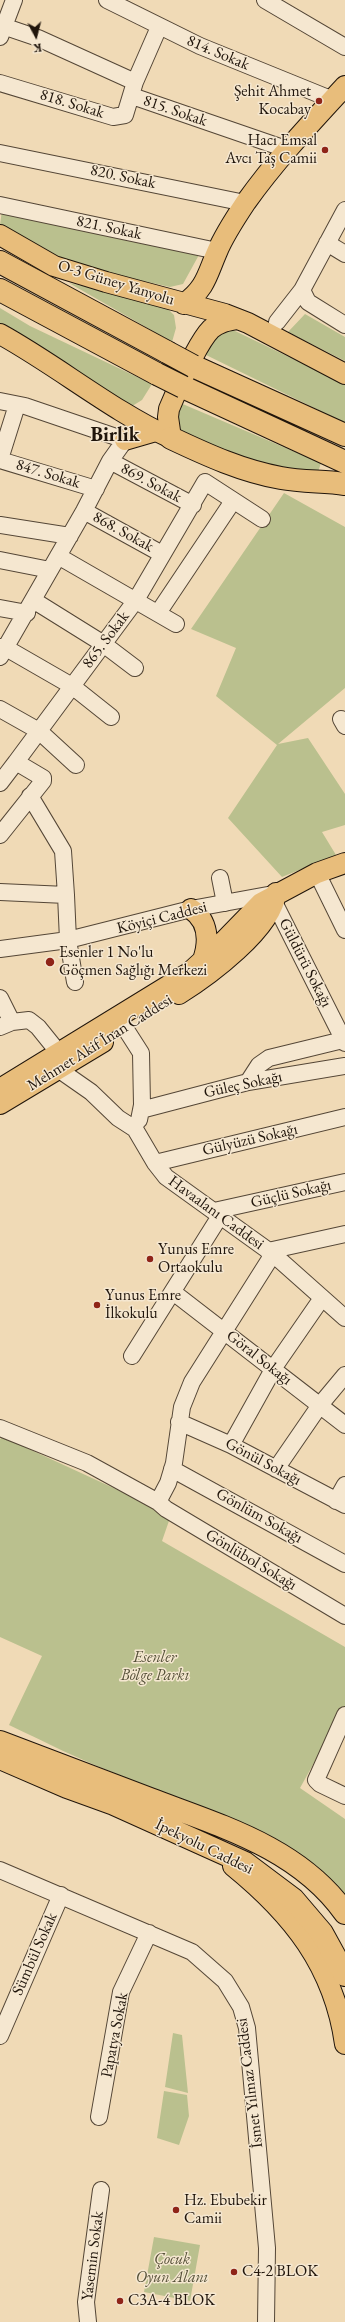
<!DOCTYPE html>
<meta charset="utf-8">
<style>
body{margin:0}
#map{position:relative;width:345px;height:2322px;overflow:hidden;background:#f0dab6;font-family:"EB Garamond",serif}
canvas{display:block}
.north{position:absolute;left:16px;top:16px;width:40px;height:40px;-webkit-text-stroke:3px #f5e7d0;paint-order:stroke;rotate:173deg;font-size:11px;font-weight:700;line-height:16px;text-align:center;color:#20150b}
.north::after{content:'';display:block;margin:auto;width:14px;height:18px;background:#20150b;clip-path:polygon(50% 0,100% 100%,50% 72%,0 100%)}
</style>
<div id="map">
<canvas width="345" height="2322"></canvas>
<div class="north">K</div>
</div>
<script>
const g = document.querySelector('canvas').getContext('2d');
g.lineJoin = 'round';
function fill(path, color) {
  g.fillStyle = color;
  g.fill(path, 'evenodd');
}
function stroke(path, color, width, dash) {
  g.strokeStyle = color;
  g.lineWidth = width;
  g.lineCap = dash ? 'butt' : 'round';
  g.setLineDash(dash || []);
  g.stroke(path);
}
function label(font, color, halo, rows, align = 'center') {
  g.font = font + ' "EB Garamond",serif';
  g.lineWidth = 3;
  g.setLineDash([]);
  g.textBaseline = 'middle';
  g.strokeStyle = halo;
  g.fillStyle = color;
  for (const [text, x, y, turn = 0] of rows) {
    g.save();
    g.translate(x, y);
    g.rotate((+turn || 0) * Math.PI / 180);
    g.textAlign = isNaN(turn) ? turn : align;
    if (halo) g.strokeText(text, 0, 0);
    g.fillText(text, 0, 0);
    g.restore();
  }
}
const green = new Path2D(`
 M 2,210 L 200,253 L 183,284 L 170,287 L 64,263 L 0,225 Z
 M 69,283 L 162,303 L 174,315 L 176,328 L 172,342 Z
 M 0,308 L 30,326 L 152,384 L 142,400 L 129,408 L 0,330 Z
 M 305,314 L 345,337 L 345,361 L 288,332 Z
 M 233,330 L 345,384 L 345,423 L 204,354 C 211,343 218,331 233,330 Z
 M 178,402 L 321,463 L 318,472 L 286,469 L 239,460 L 182,436 L 174,425 Z
 M 284,493 L 345,527 L 345,688 L 278,744 L 308,738 L 345,794 L 345,825 L 322,832 L 336,855 L 282,877 L 228,818 L 277,745 L 216,696 L 236,648 L 191,629 Z
 M 3,1437 L 144,1502 L 170,1518 L 162,1541 L 345,1647 L 345,1707 L 300,1788 L 345,1819 L 345,1900 C 299,1834 190,1804 117,1774 C 80,1760 45,1742 9,1725 L 42,1656 L 0,1637 L 0,1439 Z
 M 173,2033 L 182,2035 L 188,2093 L 165,2087 Z
 M 164,2091 L 187,2095 L 189,2116 L 179,2145 L 157,2138 Z
 M 154,2237 L 200,2245 L 190,2301 L 144,2292 Z`);
const minor = new Path2D(`
 M 107,0 L 200,46 L 333,100
 M 265,0 L 345,47
 M 0,25 L 38,38 L 135,82
 M 0,37 L 14,0
 M 0,83 L 113,117 L 125,115 L 135,82 L 159,27
 M 132,96 L 286,149
 M 0,153 L 245,203
 M 0,205 L 217,251
 M 345,210 L 302,290 L 308,302 L 345,325
 M 327,243 L 345,254
 M 277,322 L 302,290
 M 0,401 L 25,406 L 125,440 L 110,461 L 84,511 L 0,657
 M 0,459 L 17,405
 M 0,460 L 96,489
 M 110,461 L 193,505
 M 84,511 L 162,554
 M 0,525 L 70,536
 M 58,556 L 176,624
 M 0,560 L 50,570
 M 33,600 L 102,643 L 135,668
 M 0,608 L 27,613
 M 158,613 L 233,501
 M 0,647 L 6,648 L 72,686 L 111,717
 M 0,709 L 39,731 L 76,765
 M 341,719 L 345,726
 M 0,783 L 16,762
 M 30,796 L 63,851 L 66,895
 M 0,835 L 43,781 L 43,778 L 16,762 L 136,600 L 205,482 L 262,519
 M 317,873 L 345,930
 M 220,878 L 225,903
 M 0,892 L 66,895 L 68,940 L 75,982
 M 275,904 L 345,1043
 M 0,949 L 68,940 L 191,909 L 273,894
 M 0,998 L 12,1022
 M 0,1027 L 12,1022 L 29,1020 L 38,1027 L 59,1053
 M 125,1028 L 141,1053 L 142,1105 L 139,1120
 M 58,1069 L 91,1092 L 118,1118 L 135,1129 L 155,1163 L 166,1177 L 273,1254 L 345,1318
 M 248,1082 L 259,1065 L 269,1058 L 343,1040
 M 141,1110 L 248,1082 L 345,1066
 M 155,1163 L 345,1117
 M 214,1211 L 345,1182
 M 268,1251 L 345,1234
 M 173,1292 L 345,1425
 M 132,1356 L 220,1216
 M 179,1422 L 231,1445 L 345,1505
 M 0,1428 L 87,1463 L 158,1502 L 166,1509 L 345,1616
 M 231,1445 L 275,1366 L 322,1298
 M 172,1469 L 345,1564
 M 276,1469 L 320,1405 L 345,1375
 M 336,1501 L 345,1485
 M 158,1502 L 168,1483 L 174,1463 L 182,1407 L 192,1382 L 273,1254
 M 345,1715 L 316,1780 L 320,1784 L 345,1796
 M 0,1870 L 192,1952 L 225,1981 L 241,2007 L 247,2028 L 267,2248 L 266,2322
 M 0,2036 L 61,1895
 M 99,2117 L 121,1992 L 149,1933
 M 88,2322 L 86,2302 L 101,2190`);
const major = new Path2D(`
 M 0,235 L 54,266 L 106,282 L 225,314 L 248,323 L 345,374
 M 184,304 C 206,288 207,275 217,252 C 224,235 236,217 246,202 C 276,160 310,124 345,86
 M 0,334 C 58,366 112,411 171,438
 M 171,438 L 168,417 L 169,409 C 177,390 198,342 211,329 C 219,322 227,321 237,319
 M 125,440 L 156,431
 M 191,909 C 209,921 209,942 203,960
 M 179,994 C 208,976 272,929 276,893
 M 0,1089 L 189,973 L 224,941 L 261,903 L 317,873 L 345,863
 M 0,1104 L 103,1042
 M 233,1866 C 292,1914 334,1966 345,2044`);
const highway = new Path2D(`
 M 0,262 L 167,352
 M 0,290 L 157,374
 M 193,366 L 345,435
 M 183,387 L 345,462
 M 171,438 C 207,455 242,471 281,478 C 302,482 324,481 345,484
 M 0,1742 C 50,1761 100,1780 150,1799 C 221,1826 299,1848 345,1913
 M 0,1758 L 67,1787 L 114,1804 L 245,1863 L 293,1899 L 322,1933 L 345,1975`);
const highwayBridge = new Path2D(`
 M 167,352 L 193,366
 M 157,374 L 183,387`);
const markers = [
 [319,101,4,"#8f2418"],
 [325,150,4,"#8f2418"],
 [50,962,5,"#8f2418"],
 [150,1259,4,"#8f2418"],
 [97,1305,4,"#8f2418"],
 [176,2210,4,"#8f2418"],
 [234,2272,4,"#8f2418"],
 [120,2301,4,"#8f2418"]
];
const streetNames = [
 ["814. Sokak",218,53,23],
 ["818. Sokak",72,104,17],
 ["815. Sokak",175,111,19],
 ["820. Sokak",123,177,12],
 ["821. Sokak",109,228,12],
 ["O-3 Güney Yanyolu",116,283,17],
 ["847. Sokak",48,474,17],
 ["869. Sokak",151,483,28],
 ["868. Sokak",123,532,29],
 ["865. Sokak",106,640,-53],
 ["Köyiçi Caddesi",162,918,-14],
 ["Güldürü Sokağı",305,963,63],
 ["Mehmet Akif İnan Caddesi",100,1043,-32],
 ["Güleç Sokağı",243,1085,-12],
 ["Gülyüzü Sokağı",250,1140,-13],
 ["Güçlü Sokağı",291,1194,-13],
 ["Havaalanı Caddesi",216,1213,36],
 ["Göral Sokağı",259,1358,38],
 ["Gönül Sokağı",263,1462,28],
 ["Gönlüm Sokağı",259,1516,29],
 ["Gönlübol Sokağı",251,1560,31],
 ["İpekyolu Caddesi",204,1847,26],
 ["Sümbül Sokak",35,1954,-66],
 ["Papatya Sokak",115,2035,-79],
 ["İsmet Yılmaz Caddesi",250,2083,-97],
 ["Yasemin Sokak",93,2256,-83]
];
const poiNames = [
 ["Şehit Ahmet",311,92,"right"],
 ["Kocabay",311,110,"right"],
 ["Hacı Emsal",317,141,"right"],
 ["Avcı Taş Camii",317,159,"right"],
 ["Esenler 1 No'lu",59,953],
 ["Göçmen Sağlığı Merkezi",59,971],
 ["Yunus Emre",158,1250],
 ["Ortaokulu",158,1268],
 ["Yunus Emre",105,1296],
 ["İlkokulu",105,1314],
 ["Hz. Ebubekir",184,2201],
 ["Camii",184,2219],
 ["C4-2 BLOK",242,2272],
 ["C3A-4 BLOK",128,2301]
];
const parkNames = [
 ["Esenler",155,1658],
 ["Bölge Parkı",155,1676],
 ["Çocuk",172,2260],
 ["Oyun Alanı",172,2278]
];
const districtNames = [
 ["Birlik",115,436]
];
fill(green, '#bac08e');
stroke(minor, '#544636', 18);
stroke(major, '#20150b', 22);
stroke(highway, '#20150b', 24);
stroke(minor, '#f5e7d0', 16);
stroke(major, '#e8bd7b', 20);
stroke(highway, '#e8bd7b', 22);
stroke(highwayBridge, '#20150b', 24, []);
stroke(highwayBridge, '#e8bd7b', 22);
for (const [x, y, r, color] of markers) {
  const dot = new Path2D();
  dot.arc(x, y, r, 0, 2 * Math.PI);
  g.fillStyle = color;
  g.fill(dot);
  stroke(dot, '#f5e7d0', 1.5);
}
label('16px', '#20150b', '#f5e7d0', streetNames);
label('16px', '#20150b', '#f5e7d0', poiNames, 'left');
label('italic 16px', '#565139', '#f5e7d0', parkNames);
label('bold 20px', '#20150b', '#f5e7d0', districtNames);
</script>
